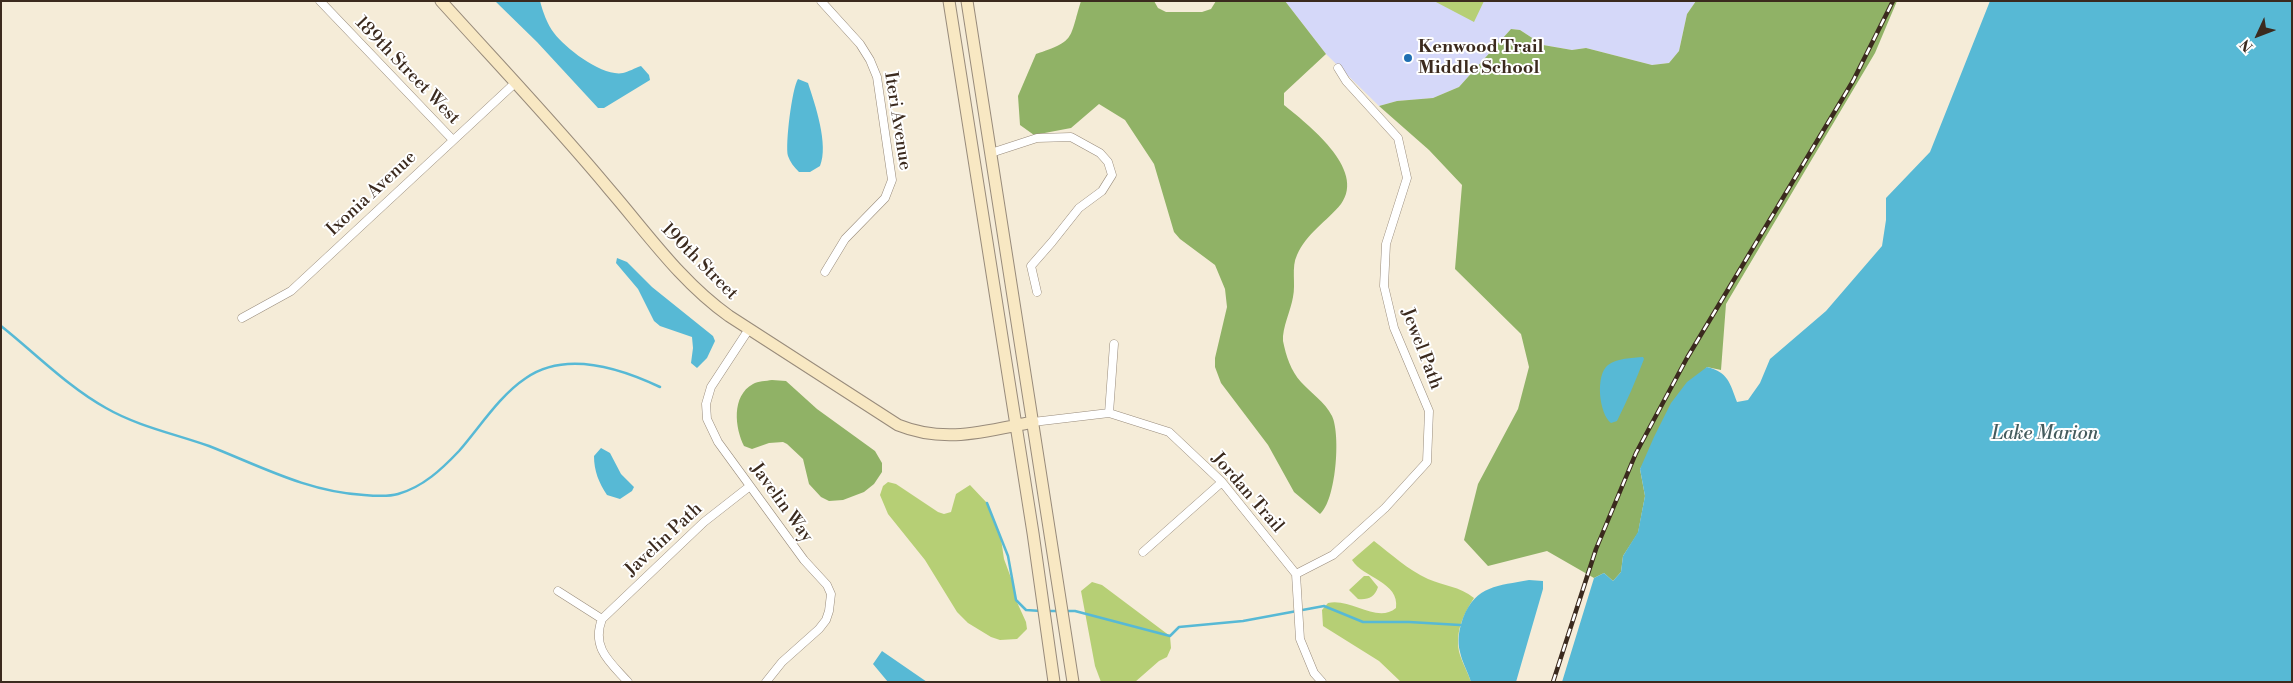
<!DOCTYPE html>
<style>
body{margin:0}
#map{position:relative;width:2293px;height:683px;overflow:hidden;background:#f5ecd8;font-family:"Libre Bodoni",serif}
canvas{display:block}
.frame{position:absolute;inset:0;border:2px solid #3b2a1e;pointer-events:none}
.north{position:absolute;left:2233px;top:10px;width:50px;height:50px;-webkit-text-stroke:4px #fff;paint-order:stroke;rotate:227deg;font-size:14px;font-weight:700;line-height:20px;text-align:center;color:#3b2a1e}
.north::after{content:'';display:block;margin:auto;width:18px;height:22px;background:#3b2a1e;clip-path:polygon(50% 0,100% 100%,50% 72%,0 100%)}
</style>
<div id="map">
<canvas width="2293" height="683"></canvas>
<div class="frame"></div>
<div class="north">N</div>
</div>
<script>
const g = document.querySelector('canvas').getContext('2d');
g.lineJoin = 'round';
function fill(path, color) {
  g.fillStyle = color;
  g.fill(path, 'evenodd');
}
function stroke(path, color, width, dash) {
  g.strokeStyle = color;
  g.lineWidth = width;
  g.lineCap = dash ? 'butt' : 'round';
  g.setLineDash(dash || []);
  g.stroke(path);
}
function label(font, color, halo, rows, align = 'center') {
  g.font = font + ' "Libre Bodoni",serif';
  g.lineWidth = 4;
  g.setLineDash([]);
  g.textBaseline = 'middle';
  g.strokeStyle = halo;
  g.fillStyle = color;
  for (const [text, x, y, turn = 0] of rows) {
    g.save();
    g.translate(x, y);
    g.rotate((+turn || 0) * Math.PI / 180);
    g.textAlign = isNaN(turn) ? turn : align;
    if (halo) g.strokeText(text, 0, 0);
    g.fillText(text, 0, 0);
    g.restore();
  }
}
const built = new Path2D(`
 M 1285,1 L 1696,1 L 1687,14 L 1679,51 L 1669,63 L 1652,65 L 1586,48 L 1572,50 L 1543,45 L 1520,30 L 1511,29 L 1459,87 L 1433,98 L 1397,101 L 1379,106 L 1326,54 Z`);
const green = new Path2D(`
 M 1434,1 L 1484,1 L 1474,22 Z
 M 888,482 L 896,484 L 938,512 L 944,514 L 951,512 L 956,494 L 970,485 L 987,503 L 1001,539 L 1004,559 L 1014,586 L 1016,600 L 1026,622 L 1027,629 L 1017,639 L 1000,640 L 991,637 L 968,623 L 957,612 L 925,560 L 888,514 L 880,495 L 883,486 Z
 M 1374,541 C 1391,554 1408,570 1428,579 C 1444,586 1459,586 1474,598 C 1463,615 1454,634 1460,655 C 1463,664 1468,673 1471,682 L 1401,682 L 1379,661 L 1323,626 L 1322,610 L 1328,603 C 1352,598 1377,624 1396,608 C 1400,582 1363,578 1352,560 Z
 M 1364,576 L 1369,576 L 1378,587 C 1375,597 1368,600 1358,599 L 1349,590 Z
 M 1092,582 L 1102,585 L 1170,636 L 1171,648 L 1167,657 L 1159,661 L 1135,682 L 1101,682 L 1095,666 L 1081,591 Z`);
const forest = new Path2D(`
 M 1081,1 L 1154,1 L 1158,8 L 1166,12 L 1202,12 L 1211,9 L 1216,1 L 1285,1 L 1326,54 L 1284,93 L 1284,105 C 1306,123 1367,169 1341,204 C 1327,221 1306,234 1297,255 C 1291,267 1296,284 1293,297 C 1291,310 1282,328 1283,341 C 1286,356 1291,371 1301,382 C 1311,393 1325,402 1332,416 C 1341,435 1336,501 1320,514 L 1294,492 L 1268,445 L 1221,383 L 1215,367 L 1215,358 L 1227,307 L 1225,289 L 1215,265 L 1180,239 L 1174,232 L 1154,164 L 1125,120 L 1099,104 L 1071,128 L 1034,135 L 1020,125 L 1018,96 L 1036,54 C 1076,41 1069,39 1081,1 Z
 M 1696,1 L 1897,1 L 1875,53 L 1726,304 L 1721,370 L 1707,367 L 1640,469 L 1645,496 L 1638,533 L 1623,556 L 1621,572 L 1613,581 L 1604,573 L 1594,578 L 1547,551 L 1488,566 L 1464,540 L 1478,484 L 1518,409 L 1529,367 L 1521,334 L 1455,269 L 1462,185 L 1429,150 L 1379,106 L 1397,101 L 1433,98 L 1459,87 L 1511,29 L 1520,30 L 1543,45 L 1572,50 L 1586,48 L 1652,65 L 1669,63 L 1679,51 L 1687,14 Z
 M 772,380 L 786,381 L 817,409 L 875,451 L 882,463 L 882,472 L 874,484 L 864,492 L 843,500 L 829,501 L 821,497 L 809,484 L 803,459 L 787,444 L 783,442 L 769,443 L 752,449 L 744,446 C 735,428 731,396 753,384 C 758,381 766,381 772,380 Z`);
const water = new Path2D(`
 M 495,1 L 540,1 C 543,12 547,24 554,33 C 566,49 603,77 623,73 C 628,72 635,68 641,66 L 649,75 L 650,80 L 604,108 L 598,108 L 537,42 Z
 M 1990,1 L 2292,1 L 2292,682 L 1562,682 L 1594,578 L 1604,573 L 1613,581 L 1621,572 L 1623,556 L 1638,532 L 1645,496 L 1640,469 L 1654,437 L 1671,403 L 1687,382 L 1707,367 C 1728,372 1730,383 1737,402 L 1748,400 L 1760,383 L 1770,359 L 1826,311 L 1882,246 L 1886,220 L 1886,198 L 1930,152 Z
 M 798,79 L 808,83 C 815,104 829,145 820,166 L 810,172 L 799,172 C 794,167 790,162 788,156 C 785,145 792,88 798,79 Z
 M 617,258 L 627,262 L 652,287 L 713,336 L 715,341 L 707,358 L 697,368 L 691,363 L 693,348 L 692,337 L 660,326 L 654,321 L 638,289 L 616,263 Z
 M 1643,357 L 1644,359 C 1636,380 1627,401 1617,421 L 1611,423 C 1599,414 1595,375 1608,365 C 1617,358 1632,358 1643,357 Z
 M 601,448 L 610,453 L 621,474 L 634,487 L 632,491 L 620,499 L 607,495 C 599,483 594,471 594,456 Z
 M 1529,580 L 1543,581 L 1543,589 L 1516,682 L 1471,682 C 1468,672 1462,662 1460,652 C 1457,641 1459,629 1463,618 C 1476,585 1498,586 1529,580 Z
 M 882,651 L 927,682 L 888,682 L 873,664 Z`);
const stream = new Path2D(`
 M 1,326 C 35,353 68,387 106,408 C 137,426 175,434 209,446 C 260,466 308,492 364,495 C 375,496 388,497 398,494 C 423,487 442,469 459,451 C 480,427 499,396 526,378 C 566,350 620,368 660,387
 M 987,503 L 1008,556 L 1016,600 L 1026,610 L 1041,611
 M 1047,611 L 1059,611
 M 1067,611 L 1075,611 L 1170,636 L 1179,627 L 1243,621 L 1324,606 L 1363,622 L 1409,622 L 1460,625`);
const street = new Path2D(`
 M 320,1 L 452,139
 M 821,1 L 860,44 L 870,60 L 877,77 L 892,180 L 885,198 L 845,239 L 825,272
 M 991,153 L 1037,138 L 1071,137 L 1100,153 L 1108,162 L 1112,175 L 1102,191 L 1079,208 L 1052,242 L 1031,266 L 1037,292
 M 242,318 L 291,291 L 515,83
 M 749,329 L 711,387 L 706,404 L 707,419 L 718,442 L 804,560 L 827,585 L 831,594 L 829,611 L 826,620 L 819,629 L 782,662 L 766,682
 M 1109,413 L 1114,344
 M 1033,422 L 1109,413 L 1169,432 L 1222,482 L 1296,574 L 1300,639 L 1314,673 L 1322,682
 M 1143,552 L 1222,482
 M 1296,574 L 1333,555 L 1385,508 L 1427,462 L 1429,411 L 1394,328 L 1384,286 L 1386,244 L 1407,178 L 1398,138 L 1346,81 L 1338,68
 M 558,591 L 602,619
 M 628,682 C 610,662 591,648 602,619 L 704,522 L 750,486`);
const secondary = new Path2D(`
 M 441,1 C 497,63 555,124 609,189 C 647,233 681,282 729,316 L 898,425 C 945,444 985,431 1033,422
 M 949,1 L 1033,533 L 1054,682
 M 967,1 L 1073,682`);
const rail = new Path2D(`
 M 1553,682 L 1596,549 L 1636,453 L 1687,358 L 1853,81 L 1893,1`);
const markers = [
 [1408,58,5,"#1f6fb2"]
];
const poiNames = [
 ["Kenwood Trail",1418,48],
 ["Middle School",1418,69]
];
const streetNames = [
 ["189th Street West",407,71,46],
 ["Iteri Avenue",897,121,81],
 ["Ixonia Avenue",372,194,-43],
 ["190th Street",699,262,45],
 ["Jewel Path",1421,349,69],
 ["Jordan Trail",1247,493,49],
 ["Javelin Way",781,503,54],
 ["Javelin Path",664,540,-43]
];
const waterNames = [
 ["Lake Marion",2045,434]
];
fill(built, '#d5d8f9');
fill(green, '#b6cf75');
fill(forest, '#90b266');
fill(water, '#57b9d5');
stroke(stream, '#57b9d5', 2.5);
stroke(street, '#988b7b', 9);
stroke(secondary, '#988b7b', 13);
stroke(street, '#fff', 8);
stroke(secondary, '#f8e8c3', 11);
stroke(rail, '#3b2a1e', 4.5);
stroke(rail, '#fff', 2.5, [8]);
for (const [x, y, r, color] of markers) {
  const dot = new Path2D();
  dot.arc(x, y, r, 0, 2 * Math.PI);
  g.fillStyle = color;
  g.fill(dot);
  stroke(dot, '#fff', 2);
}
label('bold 18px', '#3b2a1e', '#fff', poiNames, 'left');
label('18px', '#3b2a1e', '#fff', streetNames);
label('italic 19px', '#455c5e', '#fff', waterNames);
</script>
